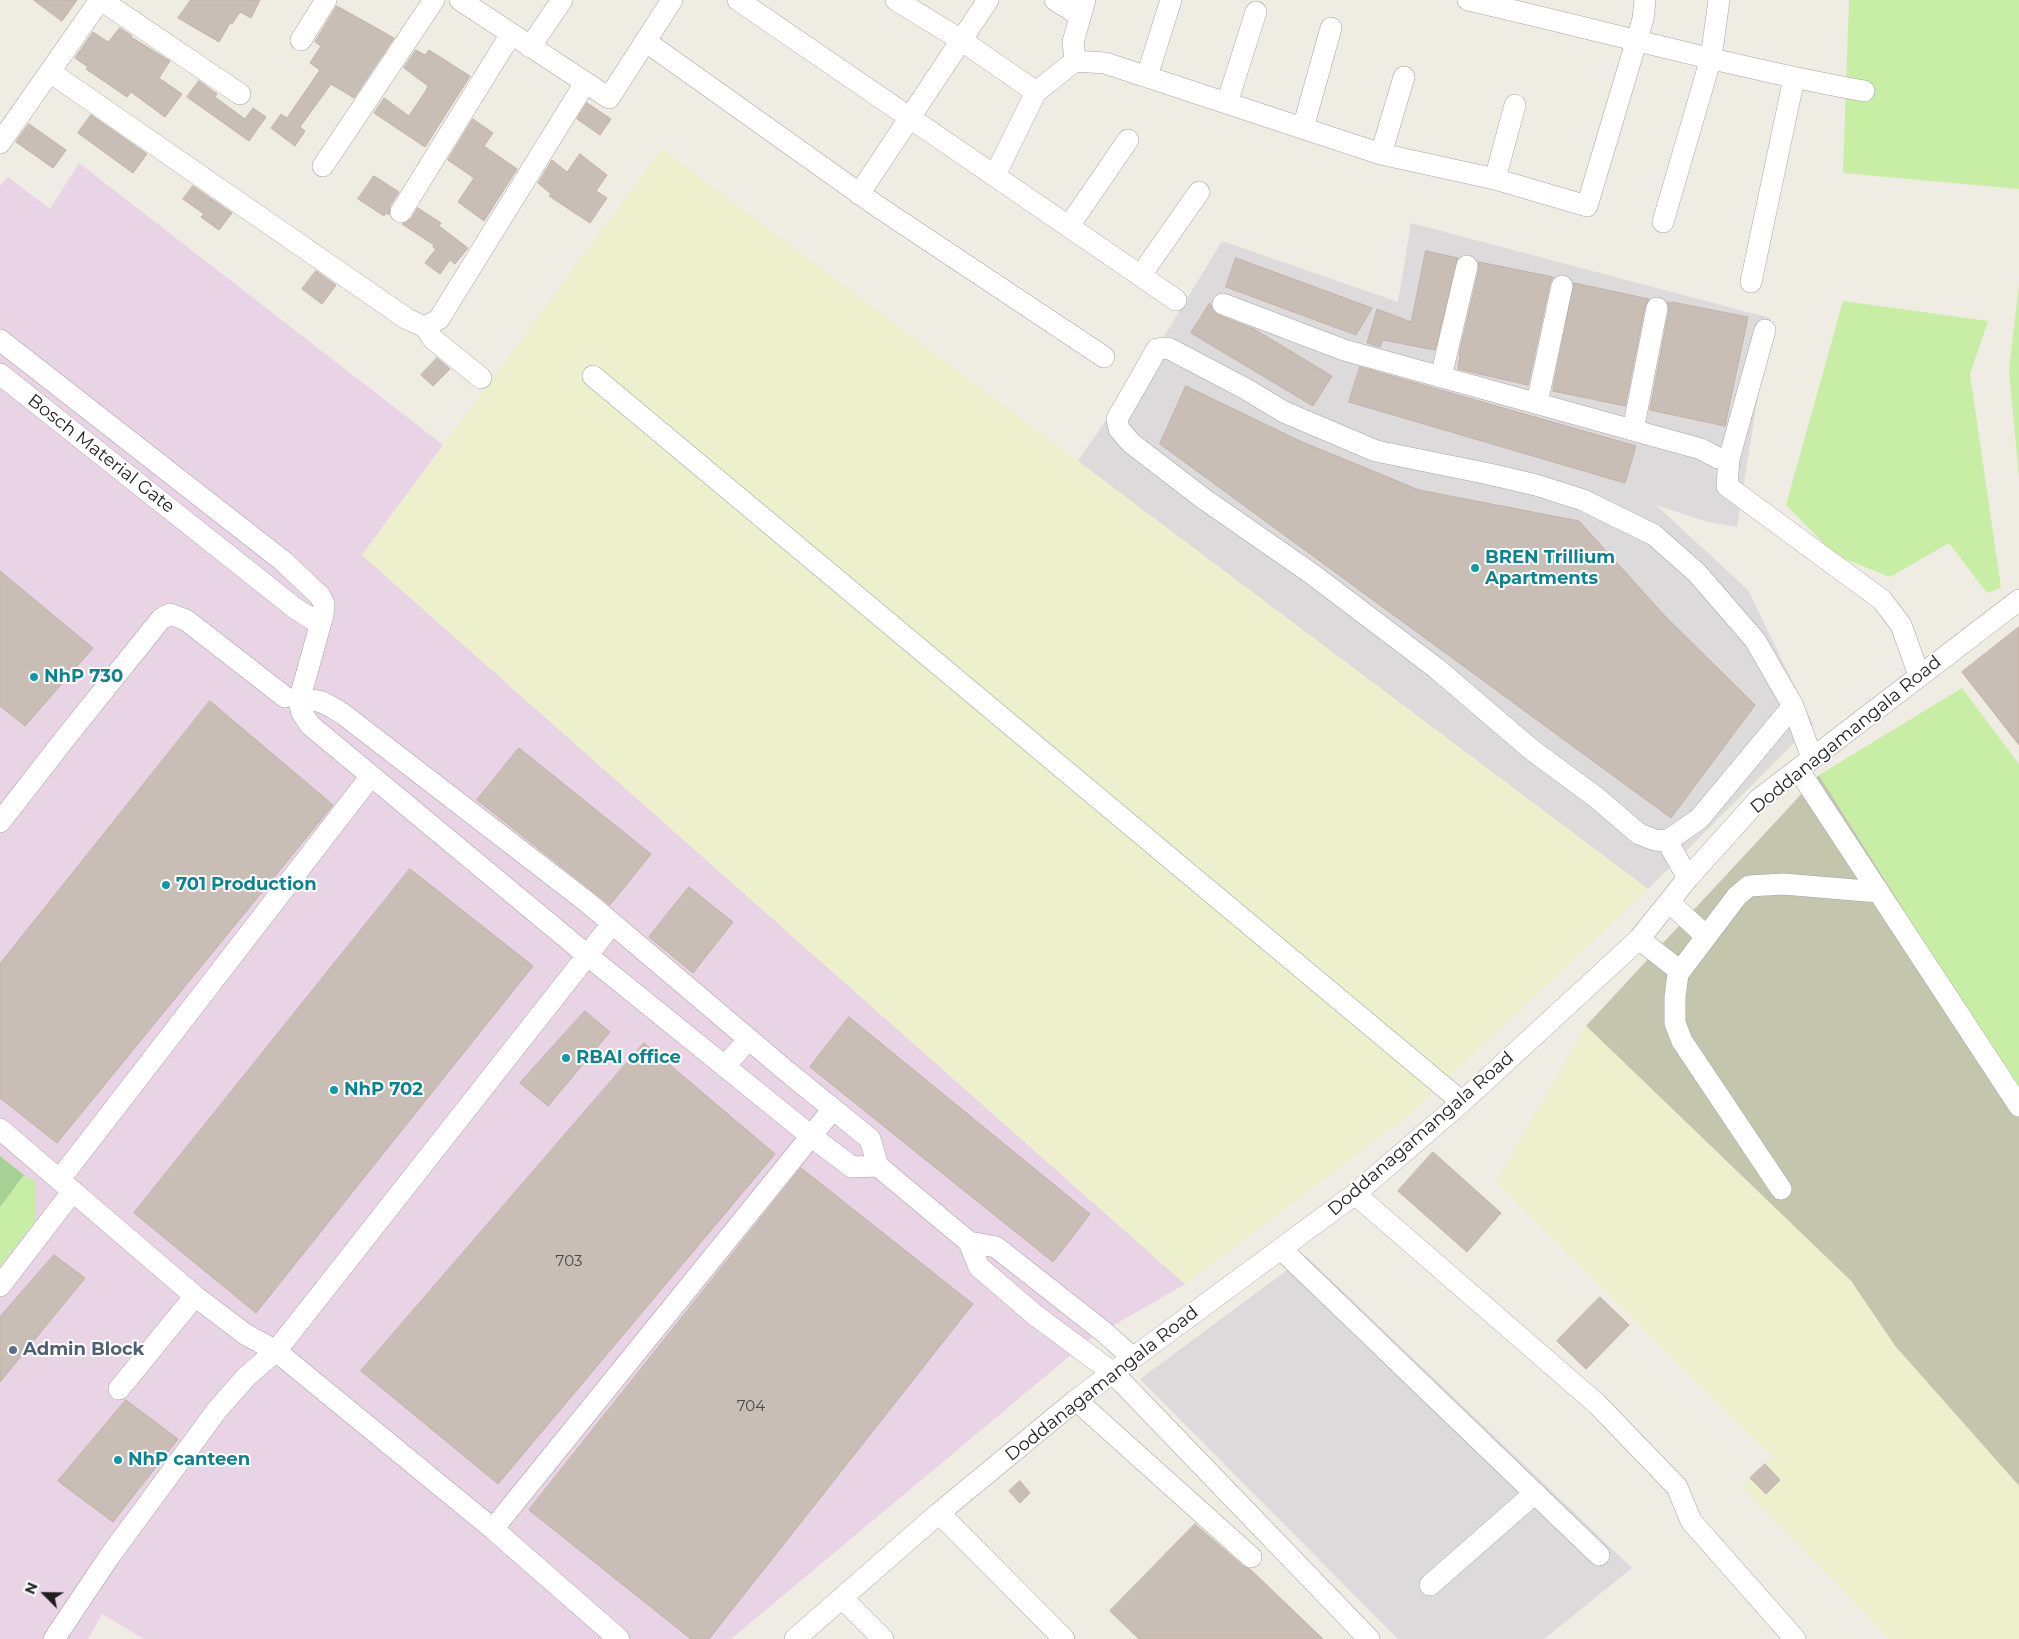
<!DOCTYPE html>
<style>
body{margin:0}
#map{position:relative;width:2019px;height:1639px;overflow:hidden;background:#efece3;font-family:Montserrat,sans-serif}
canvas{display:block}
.north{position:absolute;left:20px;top:1569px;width:50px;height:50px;-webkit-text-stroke:4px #fff;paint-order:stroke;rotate:293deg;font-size:14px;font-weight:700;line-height:20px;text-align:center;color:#1e1e1e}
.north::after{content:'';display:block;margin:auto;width:18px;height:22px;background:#1e1e1e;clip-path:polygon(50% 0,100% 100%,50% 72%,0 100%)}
</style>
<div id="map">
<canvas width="2019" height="1639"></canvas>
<div class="north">N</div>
</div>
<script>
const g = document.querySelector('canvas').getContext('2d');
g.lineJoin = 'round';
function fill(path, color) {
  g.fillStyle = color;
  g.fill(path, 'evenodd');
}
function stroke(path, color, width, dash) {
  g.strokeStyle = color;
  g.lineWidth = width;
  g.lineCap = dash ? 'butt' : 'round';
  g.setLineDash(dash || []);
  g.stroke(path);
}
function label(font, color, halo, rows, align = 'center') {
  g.font = font + ' Montserrat,sans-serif';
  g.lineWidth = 4;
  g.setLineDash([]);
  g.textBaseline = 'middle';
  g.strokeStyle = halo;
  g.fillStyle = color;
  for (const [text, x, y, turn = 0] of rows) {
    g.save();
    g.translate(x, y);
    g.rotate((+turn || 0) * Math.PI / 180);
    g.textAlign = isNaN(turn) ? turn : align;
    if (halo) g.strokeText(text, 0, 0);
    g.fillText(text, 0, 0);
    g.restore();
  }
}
const residential = new Path2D(`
 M 1411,223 L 1770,318 L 1737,527 L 1704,521 L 1656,505 L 1748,590 L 1813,724 L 1648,889 L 1078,461 L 1168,330 L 1222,241 L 1398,302 Z
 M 1306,1256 L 1632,1568 L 1544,1639 L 1398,1639 L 1140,1379 Z`);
const industrial = new Path2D(`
 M 79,163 L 443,445 L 362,555 L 1185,1284 L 1090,1339 L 731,1639 L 144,1639 L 102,1614 L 88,1639 L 0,1639 L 0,186 L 8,177 L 50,209 Z`);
const construction = new Path2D(`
 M 1819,775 L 2019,1092 L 2019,1486 L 1895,1346 L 1851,1281 L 1586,1026 Z`);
const farmland = new Path2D(`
 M 662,149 L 1648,889 L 1407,1116 L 1185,1284 L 362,555 Z
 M 1586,1026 L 1851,1281 L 1895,1346 L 2019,1486 L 2019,1639 L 1890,1639 L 1743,1487 L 1774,1458 L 1496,1182 Z`);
const grass = new Path2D(`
 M 1849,0 L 2019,0 L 2019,189 L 1843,173 Z
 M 2019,285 L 2019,478 L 2009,370 Z
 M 1843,301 L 1988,321 L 1970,374 L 2001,588 L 1987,593 L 1949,543 L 1890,577 L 1835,555 L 1786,505 Z
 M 1962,688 L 2019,764 L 2019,1092 L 1819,775 Z
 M 24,1175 L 36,1182 L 36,1220 L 0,1266 L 0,1207 Z`);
const forest = new Path2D(`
 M 0,1156 L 24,1175 L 0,1207 Z`);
const building = new Path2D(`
 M 34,0 L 77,0 L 62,21 Z
 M 191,0 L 260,0 L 251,18 L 240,12 L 232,24 L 230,23 L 219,42 L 178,18 Z
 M 337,6 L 394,38 L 354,98 L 331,84 L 300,127 L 305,131 L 295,146 L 271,128 L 281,114 L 287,118 L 320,70 L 310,63 L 321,46 L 315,42 Z
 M 120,28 L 132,36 L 131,37 L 170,61 L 159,78 L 182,94 L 165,117 L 131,92 L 127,97 L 86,69 L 88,67 L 75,58 L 93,32 L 108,42 Z
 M 416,50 L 425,55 L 429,50 L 470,76 L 425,147 L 374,113 L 384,98 L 409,116 L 425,92 L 428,86 L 404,68 Z
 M 199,81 L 217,94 L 215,97 L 245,119 L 253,108 L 266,117 L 249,141 L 187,97 Z
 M 587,103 L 611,119 L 600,135 L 577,119 Z
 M 91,115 L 147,154 L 133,173 L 78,133 Z
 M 473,119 L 493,133 L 484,146 L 517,169 L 484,221 L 458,202 L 474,178 L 448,160 Z
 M 29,124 L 66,150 L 53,168 L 16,142 Z
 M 580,154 L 607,175 L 596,191 L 607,198 L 590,223 L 549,196 L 551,194 L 538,183 L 552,160 L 567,172 Z
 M 374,176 L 399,192 L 390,206 L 389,215 L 386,213 L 384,216 L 358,199 Z
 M 193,186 L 232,213 L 219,230 L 201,217 L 204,214 L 183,199 Z
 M 418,208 L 441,223 L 439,226 L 468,248 L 455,264 L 450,260 L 440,274 L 425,263 L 436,249 L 433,247 L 434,245 L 402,224 L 411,219 Z
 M 1426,251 L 1458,258 L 1435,350 L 1383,340 L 1380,347 L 1367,343 L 1377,309 L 1411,322 Z
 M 1236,258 L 1372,308 L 1356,335 L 1226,287 Z
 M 1479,262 L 1553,277 L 1550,283 L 1528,385 L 1458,369 L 1460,355 L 1459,355 L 1479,269 Z
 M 316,271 L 336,285 L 322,304 L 302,289 Z
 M 1574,283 L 1649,299 L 1645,306 L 1625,406 L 1553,391 Z
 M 1668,302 L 1672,303 L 1672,302 L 1748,317 L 1725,426 L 1650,410 L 1669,310 Z
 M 1210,303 L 1213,311 L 1218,315 L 1254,329 L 1332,376 L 1313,406 L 1191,333 Z
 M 437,358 L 450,369 L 433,386 L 421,375 Z
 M 1360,367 L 1636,446 L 1625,483 L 1349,402 Z
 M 1186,386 L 1300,441 L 1419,490 L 1579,521 L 1664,615 L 1755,705 L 1671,818 L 1160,444 Z
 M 0,571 L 93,648 L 25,726 L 0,706 Z
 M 2019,627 L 2019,745 L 1962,672 Z
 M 210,701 L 333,805 L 57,1143 L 0,1098 L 0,964 Z
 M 519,748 L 651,854 L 610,905 L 477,800 Z
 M 410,869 L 533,966 L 256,1313 L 134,1213 Z
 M 689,887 L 733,922 L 693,973 L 649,937 Z
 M 585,1011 L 610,1032 L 548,1106 L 520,1083 Z
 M 849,1017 L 1090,1214 L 1053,1262 L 810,1067 Z
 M 644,1043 L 775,1154 L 498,1484 L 361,1371 Z
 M 1433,1152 L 1501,1213 L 1467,1252 L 1398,1191 Z
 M 801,1168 L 973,1304 L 709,1639 L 691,1639 L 529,1510 Z
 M 54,1255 L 85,1278 L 0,1382 L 0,1317 Z
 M 1600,1297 L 1629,1325 L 1586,1369 L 1557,1341 Z
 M 126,1400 L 178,1439 L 113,1522 L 58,1481 Z
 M 1765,1464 L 1780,1480 L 1766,1494 L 1750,1478 Z
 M 1020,1481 L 1030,1493 L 1020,1503 L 1009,1491 Z
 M 1195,1524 L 1243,1566 L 1250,1569 L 1323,1639 L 1139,1639 L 1110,1611 Z`);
const minor = new Path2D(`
 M 101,0 L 240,94
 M 460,0 L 609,98 L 672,0
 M 738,0 L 1176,300
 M 896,0 L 961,40 L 1036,92
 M 1055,0 L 1080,16
 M 1468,0 C 1600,30 1731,67 1864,91
 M 301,40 L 326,0
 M 645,41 L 877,206 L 1104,357
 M 530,47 L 562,0
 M 1075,61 L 1073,42 L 1085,0
 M 50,72 L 407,319 L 425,327 L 439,319 L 585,83
 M 1147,76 L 1171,0
 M 1227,103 L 1256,12
 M 1515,105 L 1495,179 L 1587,206 L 1643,19 L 1645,0
 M 1303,128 L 1331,28
 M 0,143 L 100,0
 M 1381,154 L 1404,77
 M 323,166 L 434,0
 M 995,175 L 1036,92 L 1075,61 L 1105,63 L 1381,154 L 1495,179
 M 859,194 L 988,0
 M 401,212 L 511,34
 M 1663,222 L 1711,58 L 1719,0
 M 1069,226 L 1128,140
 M 1141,275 L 1199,192
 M 1751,282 L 1794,78
 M 1223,304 L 1344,350 L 1701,449 L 1718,458 L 1729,459
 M 425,327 L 433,339 L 481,378
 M 1765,330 L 1729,459 L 1727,486 L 1882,600 L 1901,625 L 1919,675
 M 0,340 L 283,561 L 320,596 L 324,604 L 323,615 L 299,701 L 302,713 L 310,725 L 587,955 L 811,1136 L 852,1167 L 878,1166
 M 0,374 L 296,609 L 312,619 L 323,615
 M 593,376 L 1462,1102
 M 1441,377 L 1467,266
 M 1537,403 L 1562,286
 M 1633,430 L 1657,308
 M 299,701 C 318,697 327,704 343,714 L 587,902 L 784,1069 L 870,1139 L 878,1166 L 969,1242 L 979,1267 L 1035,1315 L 1113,1373 L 1369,1639
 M 1793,706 L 1699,819 L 1667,841 L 1655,840 L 1639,834 L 1597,798 L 1532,750 L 1436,668 L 1312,574 L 1204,499 L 1131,443 L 1119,429 L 1117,419 L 1157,349 L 1168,348 L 1246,389 L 1284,412 L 1376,451 L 1489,474 L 1536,485 L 1583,500 L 1654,535 L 1697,573 L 1755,640 L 1793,706 L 1812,758
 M 1798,769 L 2019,1106
 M 0,822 L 63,741 L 161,619 L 170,614 L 186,620 L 285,697
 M 1667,841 L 1688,878
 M 1669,902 L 1706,936
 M 1639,939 L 1680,971
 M 725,1066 L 749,1039
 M 0,1129 L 195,1296 L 245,1334 L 276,1351 L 612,924
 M 60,1179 L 371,776
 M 1781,1189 L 1682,1041 L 1675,1023 L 1675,997 L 1678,974 L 1737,896 L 1749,886 L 1783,884 L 1879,892
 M 1355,1194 L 1597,1404 L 1677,1487 L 1691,1521 L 1795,1639
 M 969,1242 L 996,1247 L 1104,1332 L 1133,1358
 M 1281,1249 L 1599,1555
 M 0,1286 L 73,1191
 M 119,1389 L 195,1296
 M 1076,1400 L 1251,1557
 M 939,1513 L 1064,1639
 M 493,1529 L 833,1109
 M 1430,1585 L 1535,1493
 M 842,1598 L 883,1639
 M 54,1639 L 109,1557 L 217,1410 L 247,1376 L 276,1351 L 493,1529 L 619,1639
 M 795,1639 L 939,1513 L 1076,1400 L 1355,1194 L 1462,1102 L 1639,939 L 1688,878 L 1759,799 L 2019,600`);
const markers = [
 [1475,568,5,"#0f9aa8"],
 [34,677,5,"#0f9aa8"],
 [166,885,5,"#0f9aa8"],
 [566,1058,5,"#0f9aa8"],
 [334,1090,5,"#0f9aa8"],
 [13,1350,5,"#5c6f8a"],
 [118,1460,5,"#0f9aa8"]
];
const numberNames = [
 ["703",569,1262],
 ["704",751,1407]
];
const streetNames = [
 ["Bosch Material Gate",101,454,38],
 ["Doddanagamangala Road",1846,735,-39],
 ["Doddanagamangala Road",1421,1134,-41],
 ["Doddanagamangala Road",1102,1384,-38]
];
const cultureNames = [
 ["BREN Trillium",1485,558],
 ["Apartments",1485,579],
 ["NhP 730",44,677],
 ["701 Production",176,885],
 ["RBAI office",576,1058],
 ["NhP 702",344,1090],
 ["NhP canteen",128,1460]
];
const serviceNames = [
 ["Admin Block",23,1350]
];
fill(residential, '#dcdada');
fill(industrial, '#e9d4e5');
fill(construction, '#c4c5ad');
fill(farmland, '#ecf0cc');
fill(grass, '#c7eea4');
fill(forest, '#a5d294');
fill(building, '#c8beb6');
stroke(building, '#c2b2a4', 1);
stroke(minor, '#a5a5a5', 22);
stroke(minor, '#fff', 21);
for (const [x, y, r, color] of markers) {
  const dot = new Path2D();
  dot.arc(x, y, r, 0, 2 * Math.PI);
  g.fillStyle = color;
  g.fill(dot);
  stroke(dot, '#fff', 2);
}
label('15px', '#484644', null, numberNames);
label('18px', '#1e1e1e', '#fff', streetNames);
label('bold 18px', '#0d838f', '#fff', cultureNames, 'left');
label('bold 18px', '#4e5e75', '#fff', serviceNames, 'left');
</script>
